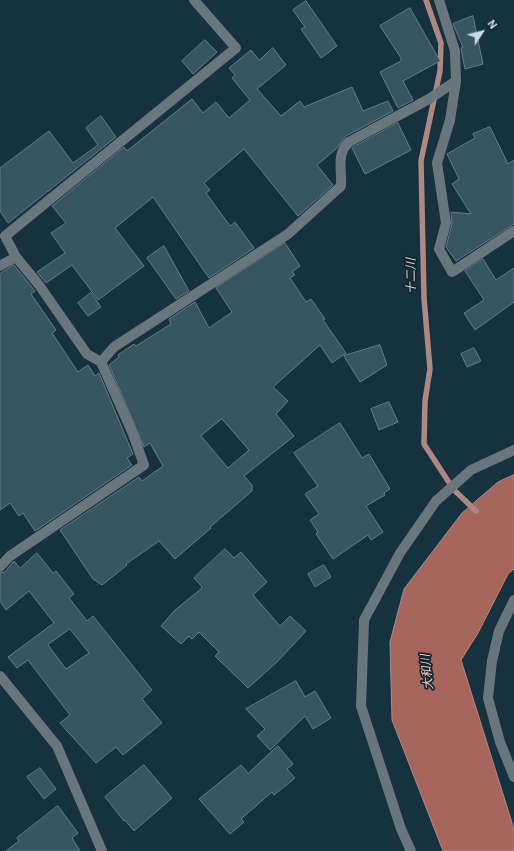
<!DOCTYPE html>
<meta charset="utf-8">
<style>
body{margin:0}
#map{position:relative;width:514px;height:851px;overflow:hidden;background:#15323e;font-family:Roboto,sans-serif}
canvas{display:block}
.north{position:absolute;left:462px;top:12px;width:40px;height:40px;-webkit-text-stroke:3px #0a2833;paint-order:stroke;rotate:54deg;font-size:11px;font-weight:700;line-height:16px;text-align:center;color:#c9d9e1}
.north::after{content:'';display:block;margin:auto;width:14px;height:18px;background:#c9d9e1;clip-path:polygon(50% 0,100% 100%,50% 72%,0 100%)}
</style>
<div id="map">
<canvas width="514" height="851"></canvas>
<div class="north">N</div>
</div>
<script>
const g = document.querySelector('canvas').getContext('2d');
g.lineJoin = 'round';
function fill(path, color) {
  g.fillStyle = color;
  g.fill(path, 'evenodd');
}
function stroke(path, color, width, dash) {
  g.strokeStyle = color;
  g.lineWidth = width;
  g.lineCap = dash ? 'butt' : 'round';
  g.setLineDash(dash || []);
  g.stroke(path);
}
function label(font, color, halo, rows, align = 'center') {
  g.font = font + ' Roboto,"Noto Sans JP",sans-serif';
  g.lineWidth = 3.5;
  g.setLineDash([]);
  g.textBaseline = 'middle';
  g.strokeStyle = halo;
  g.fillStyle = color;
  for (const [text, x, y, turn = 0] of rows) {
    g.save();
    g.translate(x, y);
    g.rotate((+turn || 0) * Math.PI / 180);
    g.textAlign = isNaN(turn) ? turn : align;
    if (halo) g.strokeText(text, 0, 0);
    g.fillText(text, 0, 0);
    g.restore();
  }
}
const water = new Path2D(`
 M 514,475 L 514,569 L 508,574 L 478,633 L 461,660 L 514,829 L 514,851 L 443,851 L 392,720 L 390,642 L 404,589 L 462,513 L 498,482 Z`);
const stream = new Path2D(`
 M 426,0 L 441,43 L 440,71 L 421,161 L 424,298 L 430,369 L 425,401 L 424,444 L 454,490 L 476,511`);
const building = new Path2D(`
 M 306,1 L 337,46 L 321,58 L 301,29 L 305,27 L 293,10 Z
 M 410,8 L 440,61 L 403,81 L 413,100 L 398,108 L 380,72 L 401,61 L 401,58 L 380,26 Z
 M 473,16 L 483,64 L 465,69 L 462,54 L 461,48 L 463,47 L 453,24 Z
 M 205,40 L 217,52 L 193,74 L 182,61 Z
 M 273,48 L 286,65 L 257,89 L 281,116 L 300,101 L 304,107 L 352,87 L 363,111 L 388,101 L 393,111 L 346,136 L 336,149 L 317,165 L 333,185 L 298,216 L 244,149 L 204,183 L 210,190 L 206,193 L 230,226 L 235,222 L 254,248 L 209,278 L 153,197 L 115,228 L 144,266 L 98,300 L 72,265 L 46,283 L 37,272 L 65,253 L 51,233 L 66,223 L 52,206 L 124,147 L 127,151 L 192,99 L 203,113 L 216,102 L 229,118 L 250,100 L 232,78 L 235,75 L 229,68 L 251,50 L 259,60 Z
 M 101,116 L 116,137 L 8,223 L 0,211 L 0,168 L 49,131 L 73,163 L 98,145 L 86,128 Z
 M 398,123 L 411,150 L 365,174 L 352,148 Z
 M 490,127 L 508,164 L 514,160 L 514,224 L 456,261 L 446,247 L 452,224 L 451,212 L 471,214 L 452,184 L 459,179 L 447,154 L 475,138 L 473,134 Z
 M 285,243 L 300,266 L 292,272 L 295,275 L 290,278 L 306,302 L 311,299 L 325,319 L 323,320 L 346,353 L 332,363 L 320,345 L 273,387 L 288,401 L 276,414 L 294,436 L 244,476 L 252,485 L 252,491 L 210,527 L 211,528 L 175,559 L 159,541 L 126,564 L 127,565 L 102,585 L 93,579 L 60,530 L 139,477 L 142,481 L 163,466 L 150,443 L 144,447 L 109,365 L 119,357 L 118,355 L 134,344 L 136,346 L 171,324 L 169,319 L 195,302 L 209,328 L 232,312 L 216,288 ZM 222,419 L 249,450 L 228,468 L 201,436 Z
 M 164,246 L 189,291 L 176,299 L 147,258 Z
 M 483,259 L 496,280 L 514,268 L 514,302 L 475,330 L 464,313 L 484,300 L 465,271 Z
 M 14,265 L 35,291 L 31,294 L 56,330 L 52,333 L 78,372 L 88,365 L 95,376 L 99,373 L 133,454 L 127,458 L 132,465 L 35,531 L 23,513 L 19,516 L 10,503 L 0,510 L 0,274 Z
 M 91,293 L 101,307 L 88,316 L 78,303 Z
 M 380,345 L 387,365 L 360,382 L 344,356 Z
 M 474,348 L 481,361 L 467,367 L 461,354 Z
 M 389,402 L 398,422 L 379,430 L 371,409 Z
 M 340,423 L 362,458 L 369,454 L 390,489 L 384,493 L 385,495 L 366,506 L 383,532 L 371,540 L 368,535 L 333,559 L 316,534 L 318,532 L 310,520 L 319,514 L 305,494 L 318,486 L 294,453 Z
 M 225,549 L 234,558 L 241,552 L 267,582 L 253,595 L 280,626 L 290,616 L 306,631 L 277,662 L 248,688 L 215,656 L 219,652 L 199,632 L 192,639 L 189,636 L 181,644 L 161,626 L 175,610 L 201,589 L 202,587 L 194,578 Z
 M 37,553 L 53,573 L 56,571 L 74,594 L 69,598 L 87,621 L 93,616 L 152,690 L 142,699 L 162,723 L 123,755 L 116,747 L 96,763 L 60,723 L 70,715 L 28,660 L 17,668 L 8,657 L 54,623 L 29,591 L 6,610 L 0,601 L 0,573 L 5,572 L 14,561 L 20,568 ZM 70,629 L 89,653 L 66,669 L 48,645 Z
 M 324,565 L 331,577 L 315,587 L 308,574 Z
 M 296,681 L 305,697 L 315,691 L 331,718 L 313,729 L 305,716 L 270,750 L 257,736 L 265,729 L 246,709 Z
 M 278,746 L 293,764 L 287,769 L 295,778 L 274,795 L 272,792 L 241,819 L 244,822 L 230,834 L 199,799 L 241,765 L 248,773 Z
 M 144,765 L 172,798 L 134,831 L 125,820 L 124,821 L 105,797 Z
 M 40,768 L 56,789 L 44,799 L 27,777 Z
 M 58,806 L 78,833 L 72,838 L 80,851 L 6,851 L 19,841 L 17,838 Z`);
const minor = new Path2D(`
 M 439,0 L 455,51 L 456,81 L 450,120 L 437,163 L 446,223 L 439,249 L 452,272 L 514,231
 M 0,266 L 16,257
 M 101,362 L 87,354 L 39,285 L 16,257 L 5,236 L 236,48 L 194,0
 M 0,567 L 10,556 L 144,465 L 133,434 L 101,362 L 114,347 L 288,234 L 341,186 C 342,169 336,154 349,142 L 429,99 L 456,81
 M 514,600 L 499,631 L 492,661 L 488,698 L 500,742 L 514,777
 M 0,676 L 57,746 L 102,851
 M 411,851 L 401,829 L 361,706 L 364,620 L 400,553 L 436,501 L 471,470 L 514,450`);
const waterNames = [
 ["十二川",412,276,-91],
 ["大和川",428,672,-96]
];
fill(water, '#a6665b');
stroke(water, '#b08883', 1);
stroke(stream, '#b08883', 5.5);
fill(building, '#385562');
stroke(building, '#607e8c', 1);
stroke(minor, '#69777d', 10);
label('italic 12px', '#fec4b9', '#0a2833', waterNames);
</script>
